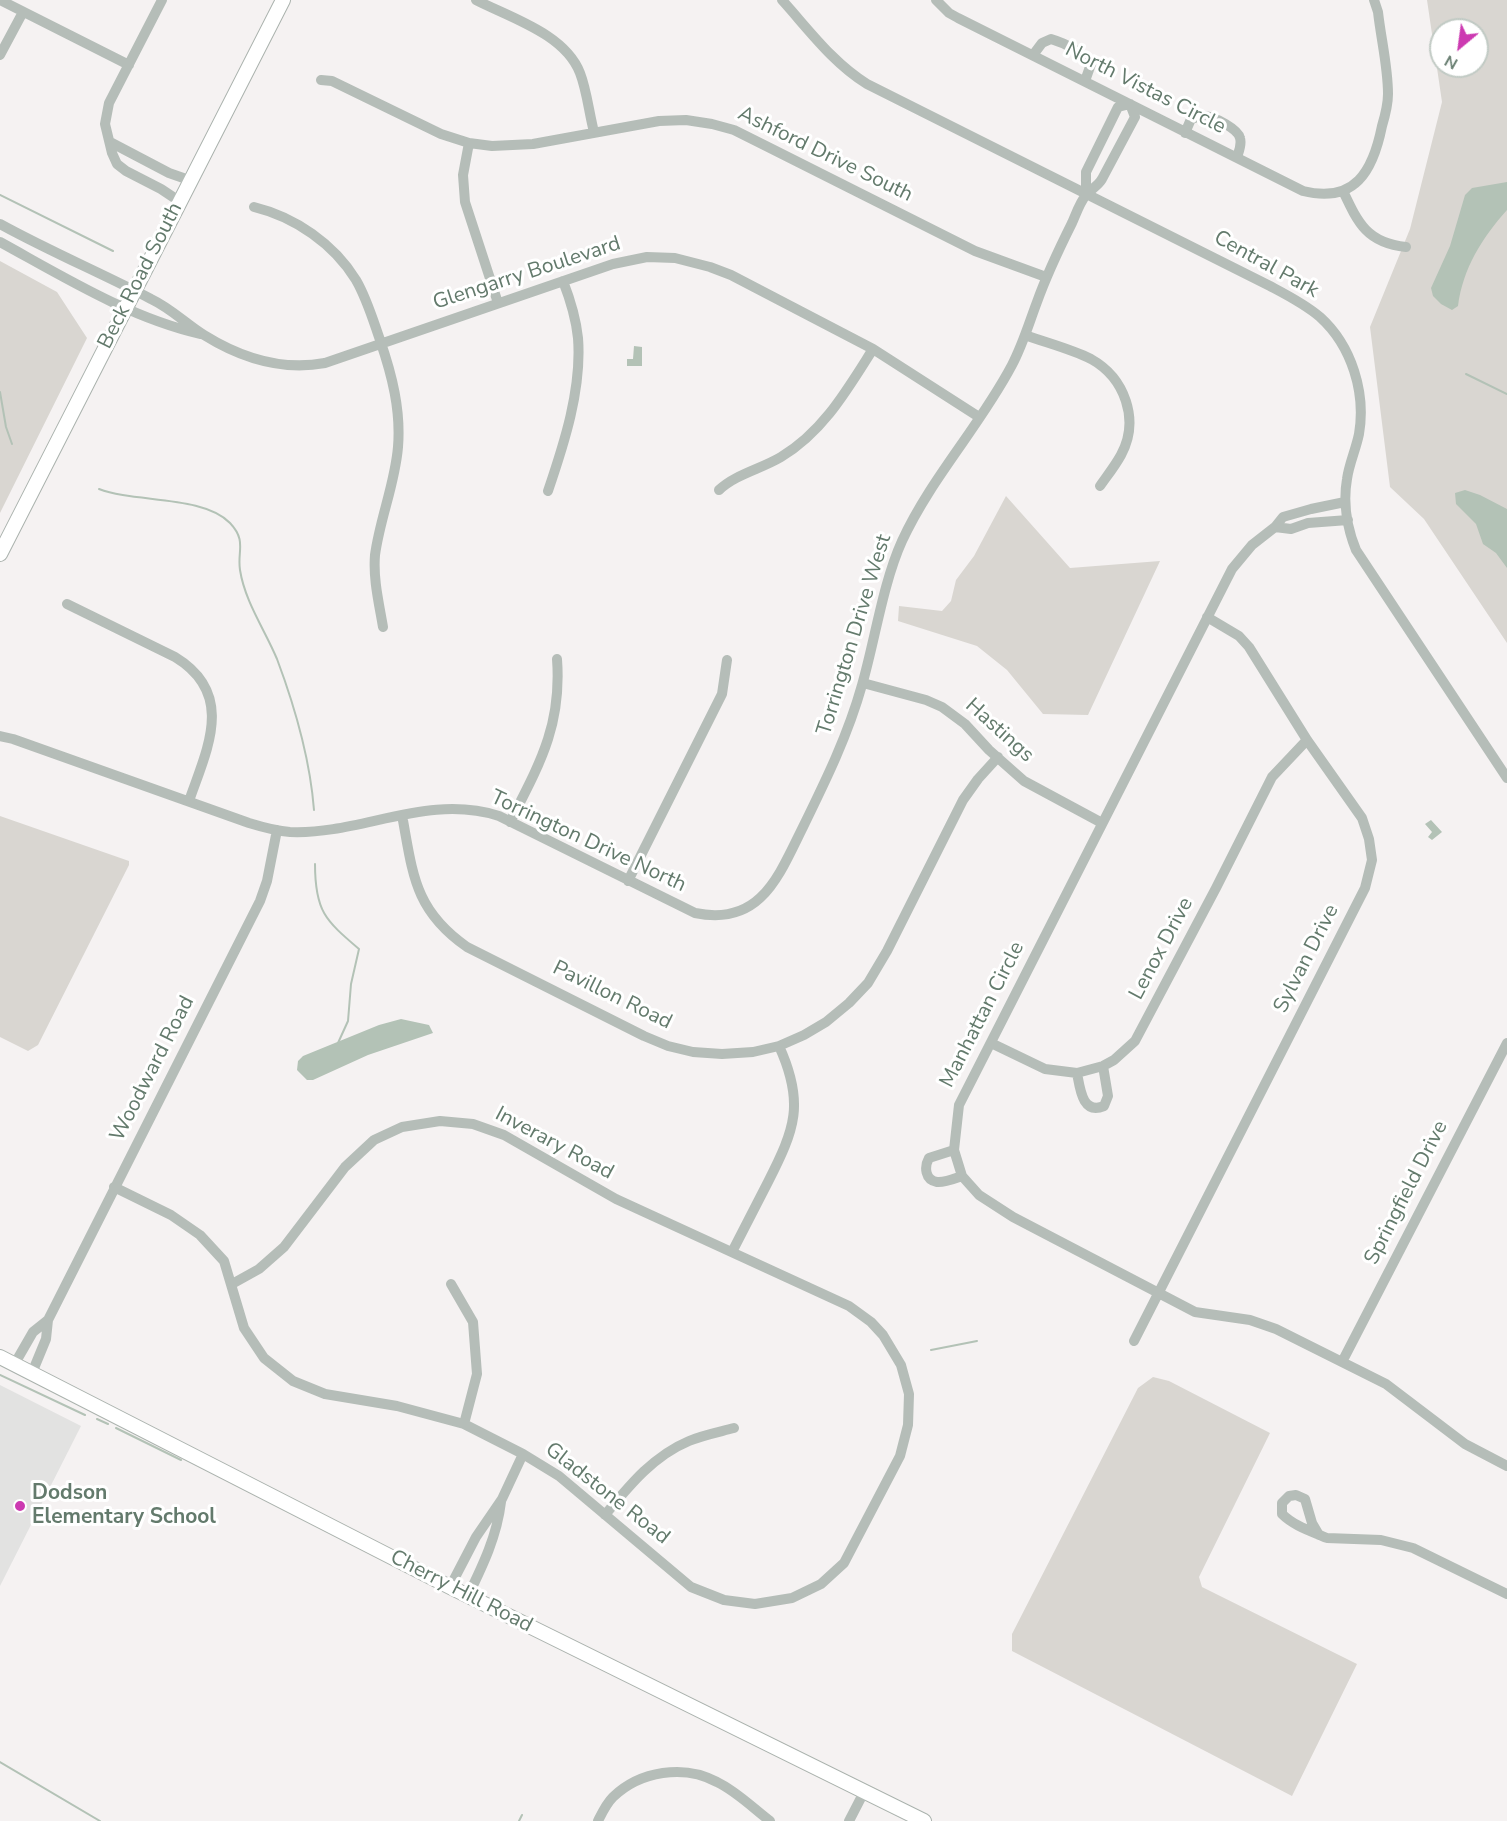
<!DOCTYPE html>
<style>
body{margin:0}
#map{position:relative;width:1507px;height:1821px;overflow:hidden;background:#f5f2f2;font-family:"Nunito Sans",sans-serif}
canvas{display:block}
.north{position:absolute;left:1429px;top:18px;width:60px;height:60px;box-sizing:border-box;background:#fff;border:2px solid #c1cac4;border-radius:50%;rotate:209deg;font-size:16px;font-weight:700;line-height:24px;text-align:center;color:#637a6c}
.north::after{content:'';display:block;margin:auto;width:21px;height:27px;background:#cc3ab1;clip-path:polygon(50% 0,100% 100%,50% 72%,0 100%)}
</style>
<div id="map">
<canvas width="1507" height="1821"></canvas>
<div class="north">N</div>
</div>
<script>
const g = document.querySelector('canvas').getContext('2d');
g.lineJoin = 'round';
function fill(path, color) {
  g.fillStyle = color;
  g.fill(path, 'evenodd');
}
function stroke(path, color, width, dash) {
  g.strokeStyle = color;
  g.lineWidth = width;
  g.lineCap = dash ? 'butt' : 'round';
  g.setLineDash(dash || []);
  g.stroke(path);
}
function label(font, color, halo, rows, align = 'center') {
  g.font = font + ' "Nunito Sans",sans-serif';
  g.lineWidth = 6;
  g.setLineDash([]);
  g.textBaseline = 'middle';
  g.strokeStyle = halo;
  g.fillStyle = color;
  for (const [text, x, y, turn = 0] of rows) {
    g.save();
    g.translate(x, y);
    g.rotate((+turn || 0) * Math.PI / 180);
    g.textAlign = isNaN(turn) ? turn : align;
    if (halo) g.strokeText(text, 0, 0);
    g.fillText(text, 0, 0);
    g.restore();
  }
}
const built = new Path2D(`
 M 0,1385 L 81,1426 L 0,1586 Z`);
const green = new Path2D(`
 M 1427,0 L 1507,0 L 1507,643 L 1424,519 L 1390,487 L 1370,327 L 1410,229 L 1442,102 ZM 1441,30 L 1477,30 L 1477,66 L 1441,66 Z
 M 0,261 L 57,292 L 87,338 L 0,513 Z
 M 1006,496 L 1070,568 L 1160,561 L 1088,715 L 1043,714 L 1007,670 L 977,646 L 898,621 L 899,606 L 942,611 L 951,601 L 956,580 L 974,556 Z
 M 0,816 L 129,861 L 129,865 L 38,1045 L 28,1051 L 0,1037 Z
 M 1153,1377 L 1169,1381 L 1270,1433 L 1199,1577 L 1202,1587 L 1357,1664 L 1292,1796 L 1012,1651 L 1012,1634 L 1138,1388 Z`);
const water = new Path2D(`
 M 1507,182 L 1507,210 C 1482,238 1463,268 1458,306 L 1452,310 L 1441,304 L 1433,296 L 1431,288 L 1450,246 L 1465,195 L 1472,188 Z
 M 634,346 L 642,347 L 642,366 L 627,366 L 627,359 L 633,359 Z
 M 1465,490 L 1480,495 L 1507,509 L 1507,568 L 1496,553 L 1483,544 L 1476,524 L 1456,504 L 1455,493 Z
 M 1431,820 L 1442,832 L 1432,840 L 1428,837 L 1432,832 L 1425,824 Z
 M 401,1019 L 429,1025 L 433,1033 L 368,1055 L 313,1080 L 307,1080 L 297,1070 L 298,1061 L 303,1056 L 379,1025 Z`);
const stream = new Path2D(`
 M 0,195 L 113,251
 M 1466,374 L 1507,394
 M 0,392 L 6,427 L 12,444
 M 99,489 C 134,503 203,495 230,523 C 247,541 237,551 240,570 C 245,602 265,630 277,659 C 295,707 310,759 314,810
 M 315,864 C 315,911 325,920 359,949 L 351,984 L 348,1021 L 338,1043
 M 931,1350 L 977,1341
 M 0,1375 L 85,1415
 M 97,1419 L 108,1424
 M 116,1428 L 181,1460
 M 0,1762 L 100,1821
 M 519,1821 L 522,1815`);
const minor = new Path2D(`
 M 0,0 L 129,65
 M 162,0 L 109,103 L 105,124 L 112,153 L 117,164 L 126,171 L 161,189 L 179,201
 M 476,0 C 511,18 565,34 580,73 C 587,91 589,113 594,132
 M 782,0 C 809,30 833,63 867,84 L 1270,286 C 1287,295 1305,304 1320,317 C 1352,346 1366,393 1359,434 C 1356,449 1349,464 1347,479 C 1343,502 1347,528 1356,550 L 1507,778
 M 936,0 L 949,13 L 958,18 L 1303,191 C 1355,204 1373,171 1382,126 C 1385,116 1388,105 1388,94 C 1388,67 1381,39 1378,12 L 1374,0
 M 0,55 L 23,12
 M 1033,55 L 1042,43 L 1051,39 C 1068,44 1080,51 1091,64 L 1085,81
 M 321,80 L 332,81 L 441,134 L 469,143 L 492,146 L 533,144 L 659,121 L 686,120 L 712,124 L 734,130 L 770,148 L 975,251 L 1046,277
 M 1185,133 L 1191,119 C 1196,117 1200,116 1205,116 C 1215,117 1238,129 1240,138 C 1242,145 1239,151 1237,157
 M 110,142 L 169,173 L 189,180
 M 469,143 L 463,175 L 465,202 L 498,303
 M 1343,191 C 1358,223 1367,243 1406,247
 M 254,207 C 295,217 334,244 356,280 C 367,299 373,320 380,340 C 392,375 401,410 398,447 C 395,484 380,518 375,555 C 373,579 379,603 383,627
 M 0,224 C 49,251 101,273 151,299 C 172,309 186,324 204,335 C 241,358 282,371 325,363 L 613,264 L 647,257 L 675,258 L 710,267 L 731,275 L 873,349 L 979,417
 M 0,242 C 64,277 130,318 201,334
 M 1025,335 C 1047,343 1071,349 1091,359 C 1125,378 1140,420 1121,455 C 1115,466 1107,476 1100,486
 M 719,490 C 736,474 761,469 781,457 C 823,432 847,390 873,349
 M 548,491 C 564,444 582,389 578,338 C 576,318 570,299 563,281
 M 1345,502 L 1311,509 L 1283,517 L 1275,527 L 1252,545 L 1232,569 L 959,1105 L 954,1150 L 962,1176 L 979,1195 L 1013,1217 L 1195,1312 L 1250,1320 L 1276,1329 L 1386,1384 L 1465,1444 L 1507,1466
 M 1275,527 L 1291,529 L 1308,523 L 1348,520
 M 67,604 L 175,657 C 236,694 207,749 189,801
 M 863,683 L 926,700 L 942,707 L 965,724 L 989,750 L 1024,781 L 1102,823
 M 0,736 L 13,739 L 249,823 C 262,827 276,831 290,832 C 361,835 427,793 499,816 L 695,913 C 761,927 779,875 803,827 C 826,780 848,735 862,685 C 875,640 883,583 902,541 C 931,478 980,426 1012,365 C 1023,344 1029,323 1037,302 C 1047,274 1059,249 1072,223 C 1076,214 1080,202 1086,195 C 1091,189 1098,186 1102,179 L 1135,117 L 1130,104 L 1118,107 L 1086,172 L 1086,195
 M 402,815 C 413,874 414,910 467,947 L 644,1036 L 668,1046 L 693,1052 L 722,1054 L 753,1052 L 779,1046 L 804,1035 L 826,1022 L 849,1003 L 868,983 L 887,951 L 963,800 L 978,779 L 998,757
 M 510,822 C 539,765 562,726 557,659
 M 628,881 L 722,694 L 727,660
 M 991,1043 L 1045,1069 L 1077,1073 L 1103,1066 L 1114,1060 L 1135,1041 L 1216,888 L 1272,777 L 1307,740
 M 1077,1073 C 1080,1088 1082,1115 1104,1106 L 1108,1096 L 1103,1066
 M 954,1150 L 929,1158 C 924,1167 925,1180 937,1182 C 944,1183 956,1178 962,1176
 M 114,1187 L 171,1215 L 200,1235 L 224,1261 L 244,1328 L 264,1358 L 293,1381 L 325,1394 L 397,1406 L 464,1424 L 523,1454 L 559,1476 L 691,1587 L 724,1600 L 755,1604 L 792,1598 L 821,1584 L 844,1563 L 900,1456 L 908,1425 L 909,1394 L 901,1365 L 883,1335 L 871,1322 L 849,1306 L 616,1199 L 504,1135 L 473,1124 L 440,1121 L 402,1127 L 374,1140 L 345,1167 L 284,1247 L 259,1269 L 232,1284
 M 732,1252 C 744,1229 756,1205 768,1182 C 795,1129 805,1103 779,1046
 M 451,1284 L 473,1322 L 477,1374 L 464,1424
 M 1134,1341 L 1365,888 L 1372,860 L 1369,839 L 1362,818 L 1307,740 L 1249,647 L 1239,636 L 1207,617
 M 1342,1362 L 1507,1043
 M 14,1365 L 33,1332 L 48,1320
 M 32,1373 L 46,1339 L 48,1320 L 260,901 L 267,881 L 277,830
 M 605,1515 C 629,1486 653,1456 689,1441 C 703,1435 719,1432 734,1428
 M 1319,1535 L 1312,1523 L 1305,1499 L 1296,1495 L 1289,1496 L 1282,1503 L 1282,1514 C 1294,1526 1311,1531 1327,1538 L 1381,1540 L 1413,1548 L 1507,1594
 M 450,1587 L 476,1537 L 502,1499 L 523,1454
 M 468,1596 C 483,1565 497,1536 501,1502
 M 598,1821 C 602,1813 606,1804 613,1797 C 640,1771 684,1764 717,1782 C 736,1791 753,1808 770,1821
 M 849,1821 L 864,1792`);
const major = new Path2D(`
 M 0,554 L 283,0
 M 0,1357 L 450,1587 L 924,1821`);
const markers = [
 [20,1506,6,"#cc3ab1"]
];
const streetNames = [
 ["North Vistas Circle",1145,89,27],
 ["Ashford Drive South",825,155,26],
 ["Central Park",1266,265,29],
 ["Glengarry Boulevard",527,274,-18],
 ["Beck Road South",141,276,-63],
 ["Torrington Drive West",855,635,-73],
 ["Hastings",999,731,42],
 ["Torrington Drive North",588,842,25],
 ["Lenox Drive",1162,949,-62],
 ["Sylvan Drive",1307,959,-63],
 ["Pavillon Road",612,996,26],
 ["Manhattan Circle",983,1015,-63],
 ["Woodward Road",153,1069,-63],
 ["Inverary Road",554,1144,28],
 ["Springfield Drive",1407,1193,-63],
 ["Gladstone Road",607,1494,38],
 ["Cherry Hill Road",461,1592,27]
];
const poiNames = [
 ["Dodson",32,1494],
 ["Elementary School",32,1518]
];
fill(built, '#e2e2e1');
fill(green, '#d9d6d1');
fill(water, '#b3c2b6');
stroke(stream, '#b3c2b6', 2);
stroke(major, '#aab2ad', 16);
stroke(minor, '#b5bdb8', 10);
stroke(major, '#fff', 14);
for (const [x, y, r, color] of markers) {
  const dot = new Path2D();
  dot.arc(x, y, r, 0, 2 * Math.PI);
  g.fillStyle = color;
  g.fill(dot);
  stroke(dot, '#fff', 2);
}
label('21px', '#637a6c', '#fff', streetNames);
label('bold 21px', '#637a6c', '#fff', poiNames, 'left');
</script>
